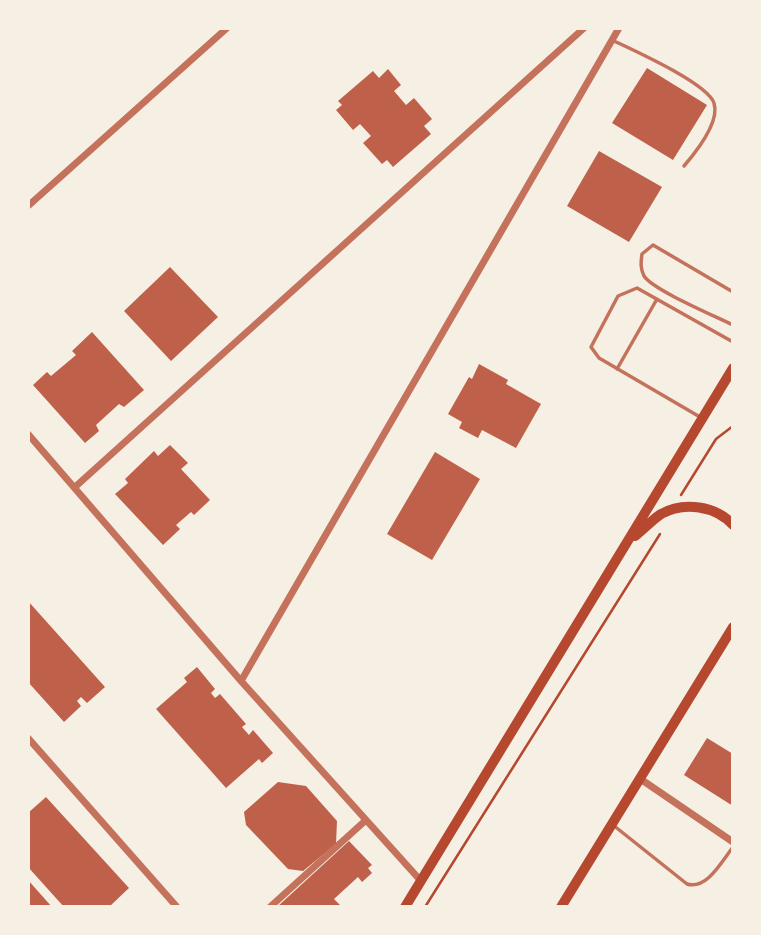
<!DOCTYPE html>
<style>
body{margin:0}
#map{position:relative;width:761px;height:935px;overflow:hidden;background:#f6efe4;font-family:Rubik,sans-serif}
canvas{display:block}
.frame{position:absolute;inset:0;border:30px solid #f6efe4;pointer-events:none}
</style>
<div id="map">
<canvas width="761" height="935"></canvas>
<div class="frame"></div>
</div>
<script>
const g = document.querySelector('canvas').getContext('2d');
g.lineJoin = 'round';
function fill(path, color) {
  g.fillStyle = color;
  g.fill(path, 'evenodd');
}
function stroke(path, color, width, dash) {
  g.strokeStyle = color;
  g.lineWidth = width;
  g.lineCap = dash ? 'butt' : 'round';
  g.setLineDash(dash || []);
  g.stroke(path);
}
const building = new Path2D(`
 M 647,68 L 707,105 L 673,160 L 612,123 Z
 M 388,69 L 401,85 L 394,91 L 406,105 L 414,98 L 432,119 L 424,126 L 431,134 L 393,167 L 387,160 L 382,164 L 363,143 L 371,136 L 360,124 L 353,130 L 336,110 L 342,105 L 338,101 L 373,71 L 379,78 Z
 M 599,151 L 662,187 L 629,242 L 567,206 Z
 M 170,267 L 218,317 L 171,361 L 124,311 Z
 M 92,332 L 144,390 L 124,407 L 119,404 L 96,425 L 99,431 L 85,443 L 33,385 L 47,372 L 51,376 L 76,355 L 72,351 Z
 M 479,364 L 508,380 L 506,384 L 541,404 L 516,448 L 482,430 L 478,438 L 459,428 L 462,422 L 448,414 L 469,377 L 472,379 Z
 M 170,445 L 188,463 L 181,469 L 210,500 L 194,515 L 191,512 L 176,525 L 180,529 L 163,545 L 115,494 L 128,483 L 125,479 L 154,451 L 158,456 Z
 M 435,452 L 480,479 L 432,560 L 387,534 Z
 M 28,601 L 105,687 L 87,703 L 81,697 L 77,701 L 81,706 L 64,722 L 28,682 Z
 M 197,667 L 215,689 L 211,693 L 215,698 L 220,694 L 246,724 L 242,727 L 249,735 L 253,730 L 273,753 L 262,763 L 259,759 L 226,788 L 156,709 L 187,682 L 184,678 Z
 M 707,738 L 733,754 L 733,806 L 684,775 Z
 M 278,782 L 306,786 L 337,821 L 336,844 L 303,871 L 288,869 L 246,825 L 244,812 Z
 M 46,797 L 129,888 L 109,907 L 64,907 L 28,867 L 28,813 Z
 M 349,841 L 372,865 L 368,868 L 372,873 L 362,882 L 358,877 L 334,899 L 340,905 L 337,907 L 277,907 Z
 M 28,880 L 52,907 L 28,907 Z`);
const path = new Path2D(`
 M 681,495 L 716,439 L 733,426
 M 425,907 L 660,534`);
const service = new Path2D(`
 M 612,40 C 633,50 707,83 714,103 C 720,122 696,152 684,166
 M 733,292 L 653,245 L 642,254 C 641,262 640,268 644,276 C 653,290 715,316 733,325
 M 617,369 L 657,299
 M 700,417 L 599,358 L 591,347 L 618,296 L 637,288 L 733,342
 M 613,825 L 687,884 C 707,890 722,861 733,847`);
const minor = new Path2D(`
 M 28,206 L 227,28
 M 28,434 L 241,681 L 421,881
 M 75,487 L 584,28
 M 241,681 L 619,28
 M 28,738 L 177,907
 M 639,778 L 733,842
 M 270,907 L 366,820`);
const primary = new Path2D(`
 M 635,536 C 644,529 652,520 661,514 C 684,501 716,506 733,525
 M 405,907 L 733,368
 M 561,907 L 733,627`);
fill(building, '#bf614a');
stroke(path, '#b5482f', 2.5);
stroke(service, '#c5725c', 3.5);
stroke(minor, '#c5725c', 7);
stroke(primary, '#b5482f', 10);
</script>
